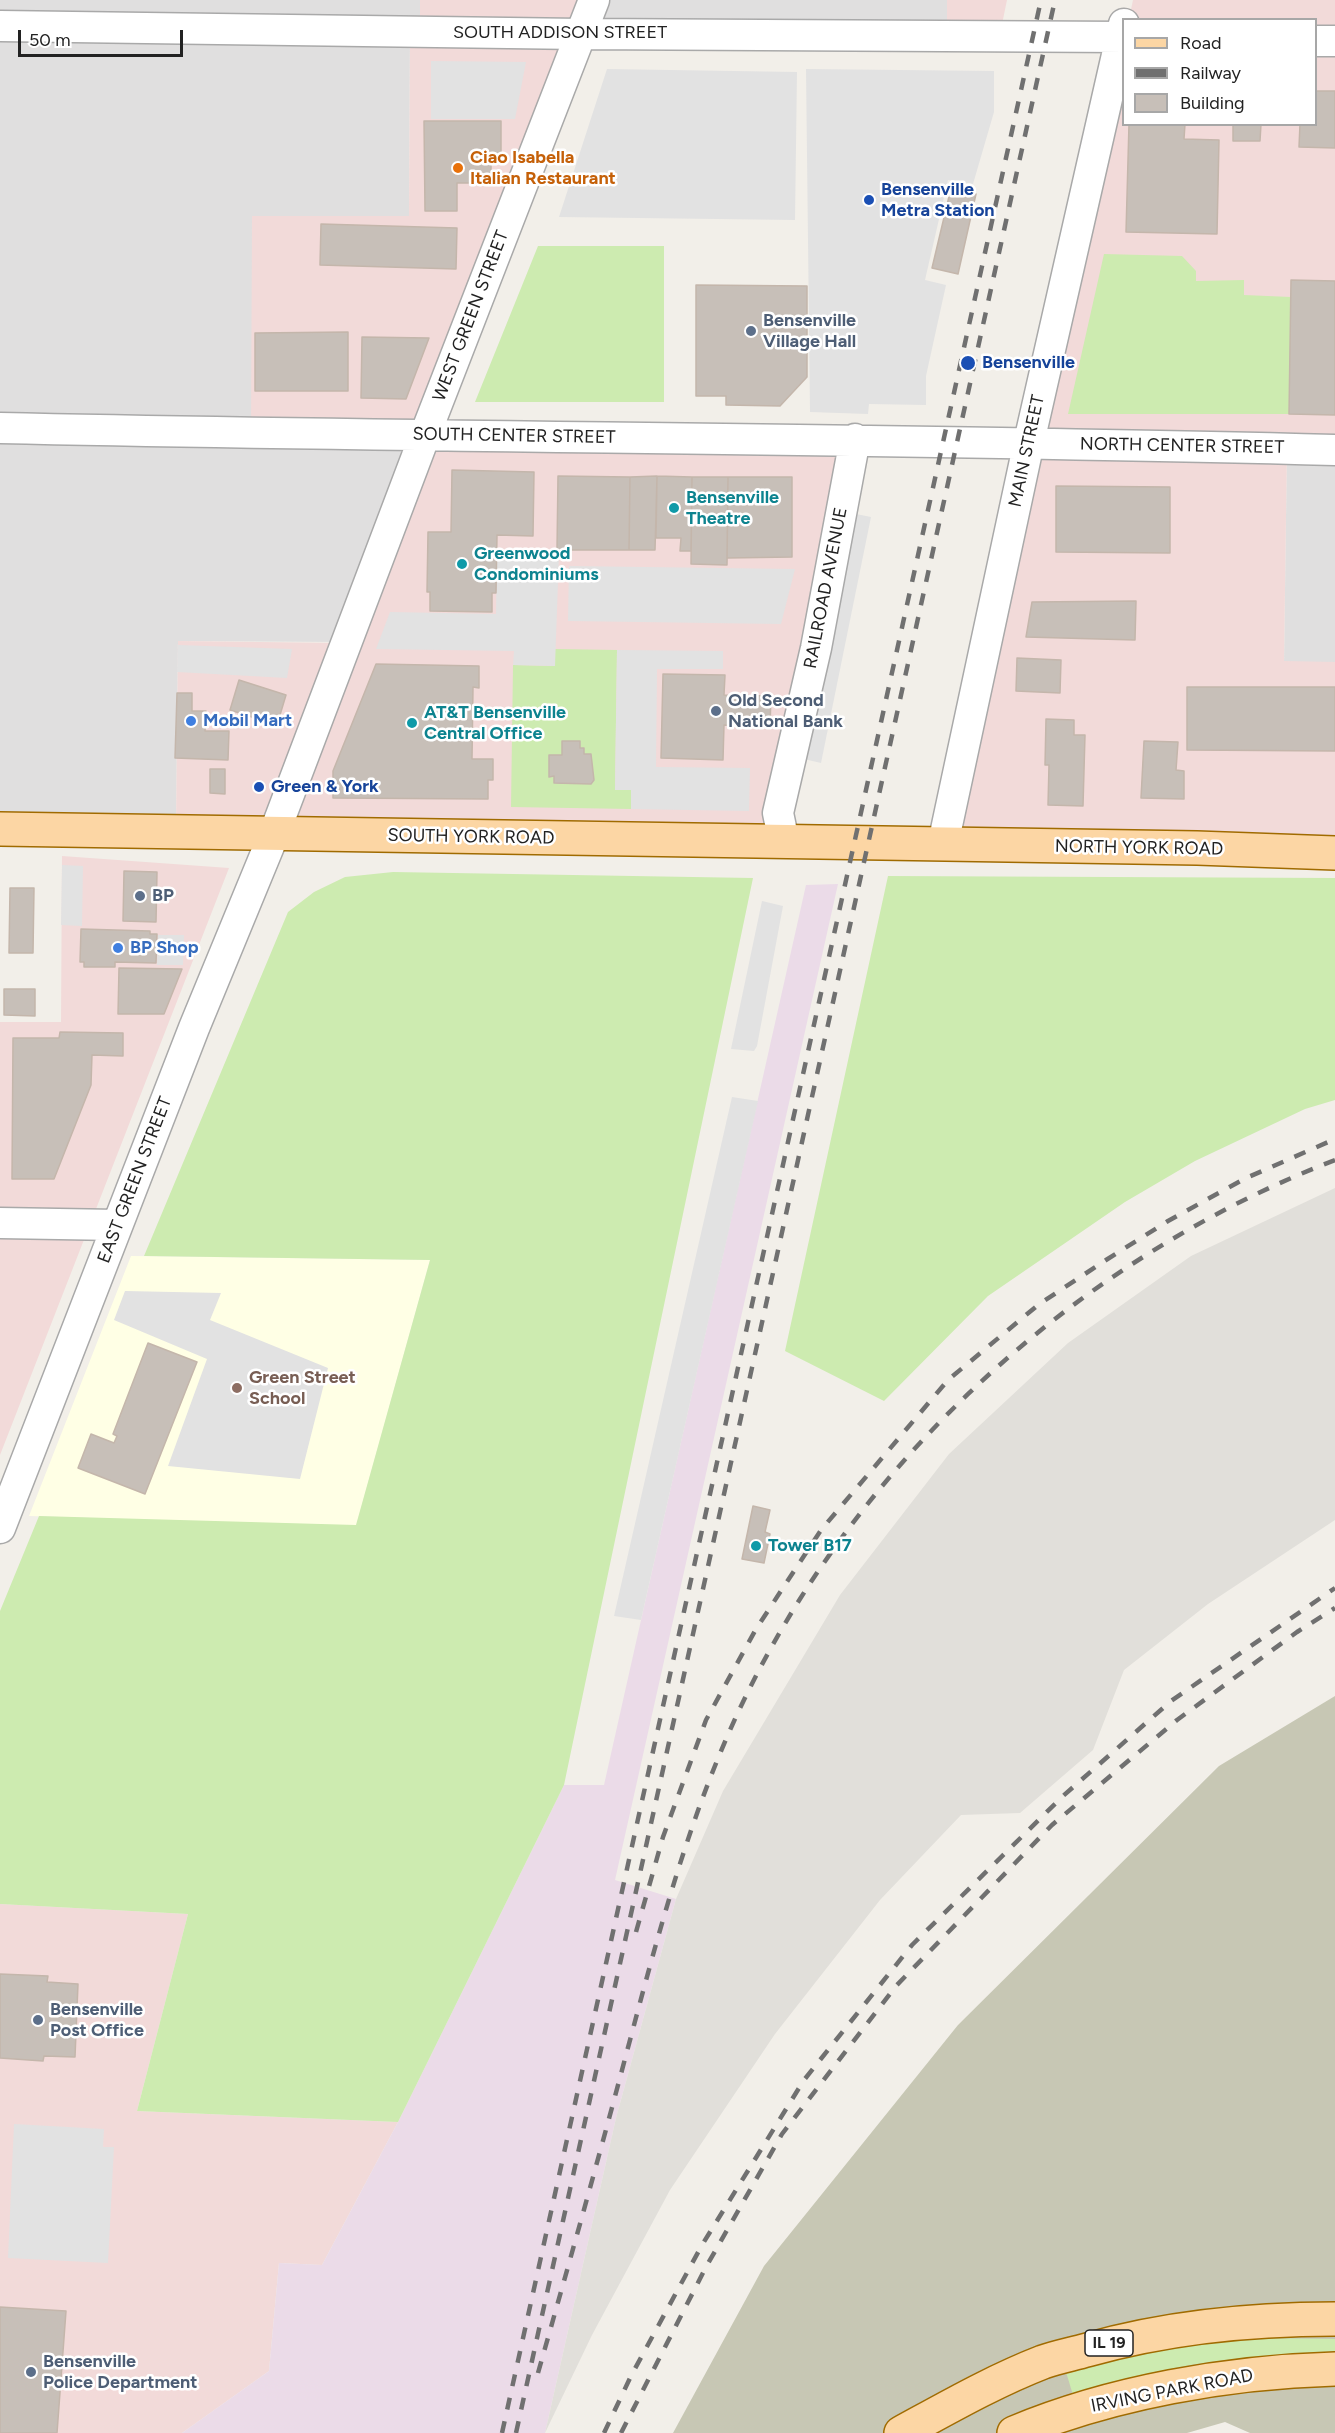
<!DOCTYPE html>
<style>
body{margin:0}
#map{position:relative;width:1335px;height:2433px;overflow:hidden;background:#f2efe9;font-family:Figtree,sans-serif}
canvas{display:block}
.legend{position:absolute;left:1122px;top:18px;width:195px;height:108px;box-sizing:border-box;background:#fff;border:2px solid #a7a7a7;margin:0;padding:8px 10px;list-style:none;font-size:18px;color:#222}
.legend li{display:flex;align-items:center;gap:12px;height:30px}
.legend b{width:30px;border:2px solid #a7a7a7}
.scale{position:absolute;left:18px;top:30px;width:165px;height:27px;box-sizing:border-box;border:3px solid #222;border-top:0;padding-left:8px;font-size:18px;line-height:21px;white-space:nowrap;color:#222;-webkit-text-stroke:4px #fff;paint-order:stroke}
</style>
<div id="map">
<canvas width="1335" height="2433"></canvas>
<ul class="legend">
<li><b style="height:8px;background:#fcd6a4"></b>Road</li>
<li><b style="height:8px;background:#707070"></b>Railway</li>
<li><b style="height:16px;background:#c7bfb8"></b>Building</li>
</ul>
<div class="scale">50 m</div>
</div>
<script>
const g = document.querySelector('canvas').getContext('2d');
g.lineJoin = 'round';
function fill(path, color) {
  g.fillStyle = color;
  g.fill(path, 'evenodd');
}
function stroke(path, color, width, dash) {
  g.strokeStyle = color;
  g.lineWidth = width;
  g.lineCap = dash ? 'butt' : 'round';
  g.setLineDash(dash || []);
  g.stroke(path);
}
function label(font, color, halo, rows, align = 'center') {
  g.font = font + ' Figtree,sans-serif';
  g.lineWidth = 5;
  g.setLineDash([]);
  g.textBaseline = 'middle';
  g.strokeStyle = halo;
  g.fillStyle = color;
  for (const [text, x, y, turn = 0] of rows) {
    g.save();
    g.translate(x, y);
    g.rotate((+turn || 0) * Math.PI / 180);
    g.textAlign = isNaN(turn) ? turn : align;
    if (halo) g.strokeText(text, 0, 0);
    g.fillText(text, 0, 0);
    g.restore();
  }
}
const residential = new Path2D(`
 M 0,0 L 420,0 L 420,28 L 410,35 L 409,217 L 251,430 L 0,423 Z
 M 600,0 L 947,0 L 947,29 L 589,28 Z
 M 0,431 L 419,439 L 342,642 L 178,641 L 176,827 L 0,824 Z
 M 1287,444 L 1335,445 L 1335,662 L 1284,662 Z`);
const commercial = new Path2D(`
 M 420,0 L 590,0 L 578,31 L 420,28 Z
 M 947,0 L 1007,0 L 1001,29 L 947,29 Z
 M 1133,0 L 1335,0 L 1335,445 L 1287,444 L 1284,661 L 1335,662 L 1335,846 L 948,841 L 1123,45 L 1124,124 L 1316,124 L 1316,20 L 1129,19 Z
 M 410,35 L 575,38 L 422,431 L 251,430 L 252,216 L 409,216 Z
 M 429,441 L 858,445 L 766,835 L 282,827 Z
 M 178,641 L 342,643 L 271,829 L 176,827 Z
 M 62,856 L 229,868 L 0,1455 L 0,1022 L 61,1022 Z
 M 0,1904 L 188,1914 L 137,2111 L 398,2122 L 322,2265 L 279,2263 L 269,2371 L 182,2433 L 0,2433 Z`);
const industrial = new Path2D(`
 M 838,884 L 615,1880 L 676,1899 L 616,2118 L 545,2433 L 182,2433 L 269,2371 L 279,2263 L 322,2265 L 398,2122 L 564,1785 L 604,1785 L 806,885 Z`);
const education = new Path2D(`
 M 131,1256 L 430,1260 L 356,1526 L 29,1516 Z`);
const airport = new Path2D(`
 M 1335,1188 L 1335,1520 L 1208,1604 L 1124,1670 L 1093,1750 L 1020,1813 L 961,1815 L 880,1900 L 775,2034 L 670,2190 L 592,2335 L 545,2433 L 616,2118 L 676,1899 L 723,1791 L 840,1595 L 949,1454 L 1068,1343 L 1191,1256 Z`);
const construction = new Path2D(`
 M 1335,1696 L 1335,2433 L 1250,2433 L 1225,2422 L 1187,2433 L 673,2433 L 764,2266 L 958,2025 L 1219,1766 Z`);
const grass = new Path2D(`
 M 538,246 L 664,246 L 664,402 L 475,402 Z
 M 1104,254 L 1182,256 L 1196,271 L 1196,281 L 1244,280 L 1244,295 L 1291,297 L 1289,414 L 1068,414 Z
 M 555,649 L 617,650 L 615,789 L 631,790 L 631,809 L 511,807 L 513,665 L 555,666 ZM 562,741 L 579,741 L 580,748 L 584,748 L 584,754 L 591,754 L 590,784 L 554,782 L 554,776 L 549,776 L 549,755 L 562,755 Z
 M 393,872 L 753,878 L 564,1785 L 398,2122 L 137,2111 L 188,1914 L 0,1904 L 0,1611 L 39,1516 L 356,1525 L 430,1260 L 144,1256 L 288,912 L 314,892 L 345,877 Z
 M 888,876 L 1335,878 L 1335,1100 L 1305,1109 L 1195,1161 L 1125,1202 L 988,1296 L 884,1401 L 785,1351 Z
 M 1256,2338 L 1335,2339 L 1335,2354 C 1294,2355 1252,2356 1211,2362 C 1164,2368 1118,2382 1073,2395 L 1066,2372 L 1144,2350 L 1204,2341 Z`);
const parking = new Path2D(`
 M 431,61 L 526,62 L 515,119 L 431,119 Z
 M 607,69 L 797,72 L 795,220 L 559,217 Z
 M 806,69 L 994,71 L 994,112 L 973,184 L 948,180 L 925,280 L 946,285 L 926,376 L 926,405 L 869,404 L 868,414 L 810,412 Z
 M 841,511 L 871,517 L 821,763 L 791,756 Z
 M 497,553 L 559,554 L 555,666 L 513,665 L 514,651 L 376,649 L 390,612 L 496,614 Z
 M 569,566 L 795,569 L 781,624 L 568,621 Z
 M 178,645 L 292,649 L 287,678 L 177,672 Z
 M 617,650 L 723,651 L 723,669 L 657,669 L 656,767 L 750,768 L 749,811 L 631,809 L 631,790 L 615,790 Z
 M 62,865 L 83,866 L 82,926 L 61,925 Z
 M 762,901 L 783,906 L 757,1046 L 754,1051 L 731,1049 Z
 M 158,935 L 184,935 L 183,965 L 157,965 Z
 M 732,1097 L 758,1101 L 641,1620 L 614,1616 Z
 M 125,1291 L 221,1293 L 210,1320 L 328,1368 L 300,1479 L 168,1466 L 207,1359 L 114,1320 Z
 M 14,2124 L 104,2129 L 103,2147 L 114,2147 L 108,2263 L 8,2258 Z`);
const building = new Path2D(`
 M 1316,91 L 1335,91 L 1335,148 L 1299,147 L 1300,124 L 1316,124 Z
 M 424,121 L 501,121 L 501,154 L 491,154 L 491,183 L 457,183 L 457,211 L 425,211 Z
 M 1129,124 L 1185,124 L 1184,139 L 1219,140 L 1217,234 L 1126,232 Z
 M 1233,124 L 1261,124 L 1260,141 L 1233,141 Z
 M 951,188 L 976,194 L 958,274 L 932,268 Z
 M 321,224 L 457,228 L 456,269 L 320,265 Z
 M 1291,280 L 1335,281 L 1335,415 L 1289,414 Z
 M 696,285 L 807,286 L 807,377 L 780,406 L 726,405 L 726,396 L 696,396 Z
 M 348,332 L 348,391 L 255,391 L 255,333 Z
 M 362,337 L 429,338 L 406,399 L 361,398 Z
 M 452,470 L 534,472 L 533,536 L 497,535 L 496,593 L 492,593 L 492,612 L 430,611 L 430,592 L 427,592 L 428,532 L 451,532 Z
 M 558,476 L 630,477 L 629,550 L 557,550 Z
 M 657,476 L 692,477 L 691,551 L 680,551 L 681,538 L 656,538 Z
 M 657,476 L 655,550 L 629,550 L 630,477 Z
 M 692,477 L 728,477 L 727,565 L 691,564 Z
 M 728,477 L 792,477 L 792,557 L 727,558 Z
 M 1056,486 L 1170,487 L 1170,553 L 1056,552 Z
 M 1136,601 L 1135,640 L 1026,637 L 1032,602 Z
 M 1017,658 L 1061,660 L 1060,693 L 1016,691 Z
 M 376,664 L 479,666 L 479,688 L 473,687 L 472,759 L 493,759 L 493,780 L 488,780 L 488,799 L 333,798 L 333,771 Z
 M 663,674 L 725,675 L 724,695 L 771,696 L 770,727 L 724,725 L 723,760 L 661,758 Z
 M 239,680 L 286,695 L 277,725 L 230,710 Z
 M 1187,687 L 1335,687 L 1335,751 L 1187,750 Z
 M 177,693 L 192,693 L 192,711 L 206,711 L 205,731 L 229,731 L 228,760 L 175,758 Z
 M 1046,719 L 1074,720 L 1074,735 L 1085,735 L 1083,806 L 1048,805 L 1049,765 L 1045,765 Z
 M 562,741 L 580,741 L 580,748 L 584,748 L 584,754 L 591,754 L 594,780 L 591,784 L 554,783 L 554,776 L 549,777 L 549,755 L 562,755 Z
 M 1144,741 L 1178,742 L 1176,770 L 1184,771 L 1184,799 L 1141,798 Z
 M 210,769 L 225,769 L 225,794 L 210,793 Z
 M 124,871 L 157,872 L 156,922 L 123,921 Z
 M 10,888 L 34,888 L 33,953 L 9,953 Z
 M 81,929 L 150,931 L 150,934 L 157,934 L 156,963 L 115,962 L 115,967 L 84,967 L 84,962 L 80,962 Z
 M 119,968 L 182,969 L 164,1014 L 118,1014 Z
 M 4,989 L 35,989 L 35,1016 L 4,1015 Z
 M 60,1032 L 123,1033 L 123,1056 L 92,1055 L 91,1085 L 54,1179 L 12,1179 L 13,1038 L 59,1038 Z
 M 148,1343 L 197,1362 L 145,1494 L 78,1468 L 91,1434 L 114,1443 L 117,1436 L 113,1434 Z
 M 753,1506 L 770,1510 L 765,1532 L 770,1534 L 764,1563 L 742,1559 Z
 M 0,1974 L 48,1976 L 47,1982 L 78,1984 L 75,2057 L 44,2056 L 43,2061 L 0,2058 Z
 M 0,2307 L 66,2311 L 57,2433 L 0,2433 Z`);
const minor = new Path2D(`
 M 0,26 L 581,34 L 1124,37
 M 1316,41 L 1335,41
 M 0,428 C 445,438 890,438 1335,450
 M 784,842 L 778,813 L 816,648 L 855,439
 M 943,844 L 1029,442 L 1124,24
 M 0,1223 L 117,1225
 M 0,1528 L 194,1028 L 274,834 L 425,435 L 594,0`);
const major = new Path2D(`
 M 0,829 L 1197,848 L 1335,853
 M 901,2433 C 947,2408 994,2381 1043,2362 C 1057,2357 1073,2354 1087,2350 C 1168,2327 1251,2319 1335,2319
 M 1014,2433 C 1112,2392 1228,2372 1335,2369`);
const rail = new Path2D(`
 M 636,1932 L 663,1837 L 706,1720 L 756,1629 L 821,1530 L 948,1380 L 1038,1305 L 1106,1260 L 1168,1221 L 1244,1179 L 1335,1139
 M 538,2373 C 568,2267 598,2161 626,2055 C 653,1954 679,1853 719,1756 C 830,1484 1063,1265 1335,1160
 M 502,2433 L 1041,0
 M 516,2433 L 1055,0
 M 604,2433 L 631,2376 L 702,2245 L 804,2080 L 912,1945 L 1063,1796 L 1171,1701 L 1335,1588
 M 621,2433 L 706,2267 L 782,2134 L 896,1986 L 1052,1825 L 1177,1720 L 1297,1632 L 1335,1608`);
const markers = [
 [458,168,6,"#e8710a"],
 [869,200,6,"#1a4fb4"],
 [751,331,6,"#5c6f8a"],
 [968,363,8,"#1a4fb4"],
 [674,508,6,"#0f9aa8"],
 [462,564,6,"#0f9aa8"],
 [716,711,6,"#5c6f8a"],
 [191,721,6,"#3f7fe0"],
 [412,723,6,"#0f9aa8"],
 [259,787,6,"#1a4fb4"],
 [140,896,6,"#5c6f8a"],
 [118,948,6,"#3f7fe0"],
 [237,1388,6,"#8d6e63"],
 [756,1546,6,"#0f9aa8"],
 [38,2020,6,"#5c6f8a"],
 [31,2372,6,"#5c6f8a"]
];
const shields = [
 [1109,2343,48]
];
const shieldNames = [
 ["IL 19",1109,2343]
];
const streetNames = [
 ["SOUTH ADDISON STREET",560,33],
 ["WEST GREEN STREET",471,316,-69],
 ["SOUTH CENTER STREET",514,436,1],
 ["NORTH CENTER STREET",1182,446,1],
 ["MAIN STREET",1027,451,-78],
 ["RAILROAD AVENUE",826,588,-79],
 ["SOUTH YORK ROAD",471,837,1],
 ["NORTH YORK ROAD",1139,848,1],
 ["EAST GREEN STREET",135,1180,-69],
 ["IRVING PARK ROAD",1172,2391,-11]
];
const foodNames = [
 ["Ciao Isabella",470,158],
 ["Italian Restaurant",470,179]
];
const transitNames = [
 ["Bensenville",881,190],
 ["Metra Station",881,211],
 ["Bensenville",982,363],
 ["Green & York",271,787]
];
const serviceNames = [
 ["Bensenville",763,321],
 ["Village Hall",763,342],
 ["Old Second",728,701],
 ["National Bank",728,722],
 ["BP",152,896],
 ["Bensenville",50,2010],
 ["Post Office",50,2031],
 ["Bensenville",43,2362],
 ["Police Department",43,2383]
];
const cultureNames = [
 ["Bensenville",686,498],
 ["Theatre",686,519],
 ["Greenwood",474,554],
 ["Condominiums",474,575],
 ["AT&T Bensenville",424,713],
 ["Central Office",424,734],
 ["Tower B17",768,1546]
];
const shopNames = [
 ["Mobil Mart",203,721],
 ["BP Shop",130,948]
];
const educationNames = [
 ["Green Street",249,1378],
 ["School",249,1399]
];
fill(residential, '#e0dfdf');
fill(commercial, '#f2dad9');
fill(industrial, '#ebdbe8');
fill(education, '#ffffe5');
fill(airport, '#e1dfda');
fill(construction, '#c7c7b4');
fill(grass, '#cdebb0');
fill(parking, '#e2e2e2');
fill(building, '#c7bfb8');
stroke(building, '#c4b6ab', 1.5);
stroke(minor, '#a9a9a9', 33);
stroke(major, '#a06b00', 36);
stroke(minor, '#fff', 30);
stroke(major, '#fcd6a4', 33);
stroke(rail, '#707070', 4.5, [12, 12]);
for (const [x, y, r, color] of markers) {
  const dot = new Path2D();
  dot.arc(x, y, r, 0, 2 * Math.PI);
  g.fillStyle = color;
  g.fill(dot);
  stroke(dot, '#fff', 2);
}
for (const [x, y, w] of shields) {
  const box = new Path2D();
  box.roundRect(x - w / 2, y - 13, w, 26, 4.5);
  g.fillStyle = '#fff';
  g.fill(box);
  stroke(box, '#222', 1.5);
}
label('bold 16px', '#222', null, shieldNames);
label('18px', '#222', '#fff', streetNames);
label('bold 18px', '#c56008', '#fff', foodNames, 'left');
label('bold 18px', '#164399', '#fff', transitNames, 'left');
label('bold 18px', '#4e5e75', '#fff', serviceNames, 'left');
label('bold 18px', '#0d838f', '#fff', cultureNames, 'left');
label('bold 18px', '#366cbe', '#fff', shopNames, 'left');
label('bold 18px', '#785e54', '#fff', educationNames, 'left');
</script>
